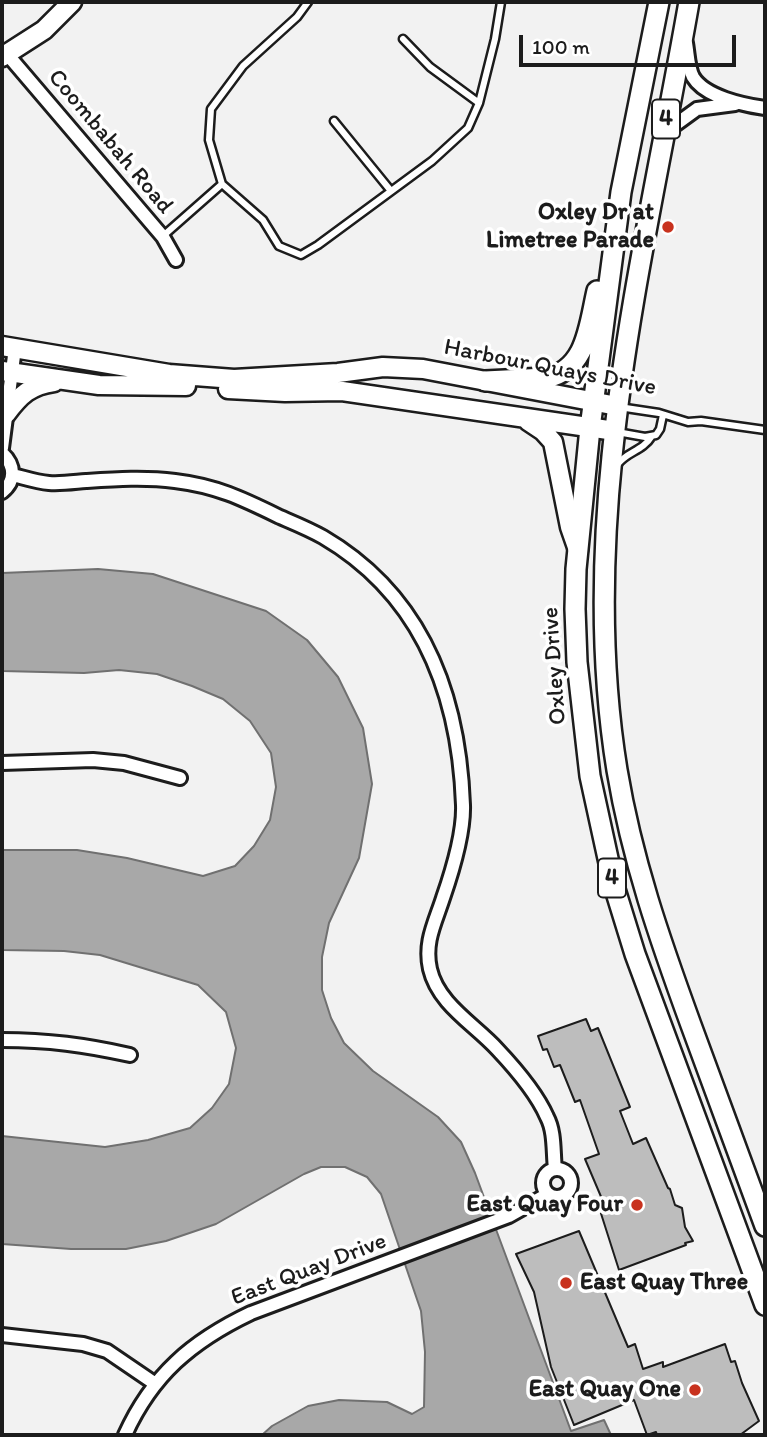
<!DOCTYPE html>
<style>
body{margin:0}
#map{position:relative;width:767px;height:1437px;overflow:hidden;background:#f2f2f2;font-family:Itim,sans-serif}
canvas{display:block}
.frame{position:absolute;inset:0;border:4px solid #1c1c1c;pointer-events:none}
.scale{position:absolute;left:519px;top:35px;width:217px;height:32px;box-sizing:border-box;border:4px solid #1c1c1c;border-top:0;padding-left:9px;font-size:21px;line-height:24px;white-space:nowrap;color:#1c1c1c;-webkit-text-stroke:5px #fff;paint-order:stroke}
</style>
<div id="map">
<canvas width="767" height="1437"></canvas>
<div class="frame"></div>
<div class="scale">100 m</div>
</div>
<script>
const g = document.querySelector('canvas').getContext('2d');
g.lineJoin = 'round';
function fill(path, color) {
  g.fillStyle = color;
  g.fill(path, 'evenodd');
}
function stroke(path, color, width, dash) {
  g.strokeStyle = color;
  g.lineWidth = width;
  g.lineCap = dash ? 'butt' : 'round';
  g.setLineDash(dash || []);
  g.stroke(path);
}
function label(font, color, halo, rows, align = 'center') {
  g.font = font + ' Itim,sans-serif';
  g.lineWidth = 7;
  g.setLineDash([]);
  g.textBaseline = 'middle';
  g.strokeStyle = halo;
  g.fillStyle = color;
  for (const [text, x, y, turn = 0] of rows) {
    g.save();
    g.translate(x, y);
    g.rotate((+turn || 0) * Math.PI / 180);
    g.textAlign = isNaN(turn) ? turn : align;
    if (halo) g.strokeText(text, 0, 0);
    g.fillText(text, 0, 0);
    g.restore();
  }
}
const water = new Path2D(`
 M 98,569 L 153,574 L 266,611 L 307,640 L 338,677 L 363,728 L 372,784 L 359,858 L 329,923 L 322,957 L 322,990 L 331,1018 L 344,1043 L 373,1071 L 438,1117 L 461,1142 L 475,1173 L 571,1431 L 604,1420 L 611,1435 L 262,1435 L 272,1426 L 308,1406 L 339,1400 L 387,1402 L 412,1414 L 424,1407 L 425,1352 L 421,1311 L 381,1194 L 367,1177 L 345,1167 L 321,1167 L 304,1174 L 216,1224 L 166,1241 L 126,1249 L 71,1249 L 2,1244 L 2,1136 L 105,1147 L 148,1140 L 190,1128 L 212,1108 L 229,1084 L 236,1048 L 226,1012 L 198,985 L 100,955 L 64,951 L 2,950 L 2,850 L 77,850 L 127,858 L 203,876 L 235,866 L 254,846 L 270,820 L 276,787 L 271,753 L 250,721 L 223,699 L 192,686 L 157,674 L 119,670 L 84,673 L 2,671 L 2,573 Z`);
const building = new Path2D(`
 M 586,1019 L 591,1031 L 598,1028 L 630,1107 L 620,1111 L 633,1144 L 646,1138 L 668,1188 L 670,1189 L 675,1205 L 682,1208 L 685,1227 L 693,1241 L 685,1243 L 686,1245 L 619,1270 L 597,1201 L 602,1199 L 585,1159 L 599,1154 L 580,1100 L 575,1102 L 560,1065 L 554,1067 L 547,1049 L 543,1050 L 538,1036 Z
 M 579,1231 L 628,1347 L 635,1344 L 643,1369 L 663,1362 L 663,1367 L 725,1344 L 731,1362 L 735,1361 L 742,1383 L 759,1421 L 740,1435 L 657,1435 L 656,1432 L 647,1435 L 634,1400 L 574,1425 L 551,1367 L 534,1292 L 516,1254 Z`);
const lane = new Path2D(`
 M 308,2 L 297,17 L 243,66 L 211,109 L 209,140 L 222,184 L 263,220 L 279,246 L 301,255 L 318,245 L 432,161 L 468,128 L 479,103 L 495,39 L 501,2
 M 403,39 L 430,67 L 479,103
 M 334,121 L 391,191
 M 163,236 L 222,184
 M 619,407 L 659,413 L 688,422 L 701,421 L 765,430
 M 617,432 L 645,437 L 656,435 L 660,429 L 663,415
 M 617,465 C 627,451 642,452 652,436`);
const street = new Path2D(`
 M 686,43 C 688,54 688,68 693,77 C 705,97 744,105 765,108
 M 7,54 L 163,237 L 176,260
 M 664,133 L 697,109 L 735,104
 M 2,448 L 15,348
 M 2,453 C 15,465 16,481 2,492
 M 13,475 C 25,478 37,482 49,483 C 61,484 74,482 86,481 C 116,479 145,477 175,481 C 217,486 243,499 280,517 C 294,523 309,529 323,537 C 422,595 459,695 463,805 C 464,833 452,872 443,898 C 435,923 424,942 430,969 C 438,1004 474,1024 497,1049 C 514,1067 537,1094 547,1117 C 555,1132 553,1152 555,1169
 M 2,763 L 93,760 L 124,763 L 180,778
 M 2,1040 C 48,1040 85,1045 130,1055
 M543 1183a14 14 0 1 1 28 0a14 14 0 1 1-28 0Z
 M 2,1335 L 83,1344 L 107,1351 L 154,1383
 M 125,1435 C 152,1375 192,1341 251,1313 L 509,1216 L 548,1194`);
const secondary = new Path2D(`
 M 2,57 L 44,30 L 72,2
 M 2,346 L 169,374 L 234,379 L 338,373 L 383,367 L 423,369 L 617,406
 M 2,371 L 99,385 L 186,386
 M 228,389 L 285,392 L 342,391 L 615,431
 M 6,414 C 20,395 31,385 54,382
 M 528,421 L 543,431 L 553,442 L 570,527 L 578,550`);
const primary = new Path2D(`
 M 659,2 L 621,192 L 590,428 L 576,569 L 575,609 L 577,662 L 590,776 L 614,886 L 635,954 L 765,1305
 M 689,2 C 645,255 575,512 617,770 C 632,860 660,940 691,1025 C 716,1092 740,1159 765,1226
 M 485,381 L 546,378 C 587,370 589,325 597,291`);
const markers = [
 [668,227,7,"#c8321e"],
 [637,1205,7,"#c8321e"],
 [566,1283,7,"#c8321e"],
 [695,1390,7,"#c8321e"]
];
const shields = [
 [666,119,28],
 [612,878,28]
];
const shieldNames = [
 ["4",666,119],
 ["4",612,878]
];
const streetNames = [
 ["Coombabah Road",110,142,50],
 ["Harbour Quays Drive",550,368,11],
 ["Oxley Drive",555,666,-94],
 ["East Quay Drive",309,1270,-21]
];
const poiNames = [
 ["Oxley Dr at",654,213],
 ["Limetree Parade",654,241],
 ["East Quay Four",623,1205],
 ["East Quay Three",580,1283,"left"],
 ["East Quay One",681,1390]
];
fill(water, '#a8a8a8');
stroke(water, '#707070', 2);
fill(building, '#bdbdbd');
stroke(building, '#1c1c1c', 2);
stroke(lane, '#1c1c1c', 11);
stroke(street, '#1c1c1c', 18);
stroke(secondary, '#1c1c1c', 23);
stroke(primary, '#1c1c1c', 24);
stroke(lane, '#fff', 6);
stroke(street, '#fff', 12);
stroke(secondary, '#fff', 18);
stroke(primary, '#fff', 19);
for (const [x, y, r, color] of markers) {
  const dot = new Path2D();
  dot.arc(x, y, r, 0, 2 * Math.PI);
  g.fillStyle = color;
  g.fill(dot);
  stroke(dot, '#fff', 2.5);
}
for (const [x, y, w] of shields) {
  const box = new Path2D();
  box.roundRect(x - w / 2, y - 19.5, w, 39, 5);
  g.fillStyle = '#fff';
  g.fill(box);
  stroke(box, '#1c1c1c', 2);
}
label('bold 23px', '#1c1c1c', null, shieldNames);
label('24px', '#1c1c1c', '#fff', streetNames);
label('bold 24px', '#1c1c1c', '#fff', poiNames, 'right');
</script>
